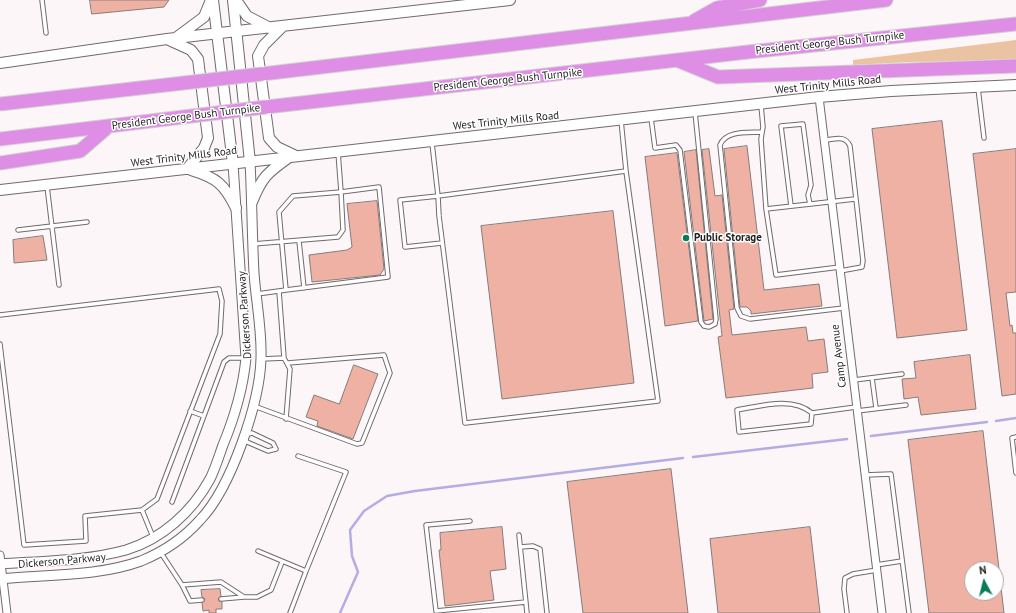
<!DOCTYPE html>
<style>
body{margin:0}
#map{position:relative;width:1016px;height:613px;overflow:hidden;background:#fdf6f8;font-family:"PT Sans",sans-serif}
canvas{display:block}
.north{position:absolute;left:964px;top:561px;width:40px;height:40px;box-sizing:border-box;background:#fff;border:1px solid #a6a5a5;border-radius:50%;rotate:353deg;font-size:11px;font-weight:700;line-height:16px;text-align:center;color:#211f1f}
.north::after{content:'';display:block;margin:auto;width:14px;height:18px;background:#087c59;clip-path:polygon(50% 0,100% 100%,50% 72%,0 100%)}
</style>
<div id="map">
<canvas width="1016" height="613"></canvas>
<div class="north">N</div>
</div>
<script>
const g = document.querySelector('canvas').getContext('2d');
g.lineJoin = 'round';
function fill(path, color) {
  g.fillStyle = color;
  g.fill(path, 'evenodd');
}
function stroke(path, color, width, dash) {
  g.strokeStyle = color;
  g.lineWidth = width;
  g.lineCap = dash ? 'butt' : 'round';
  g.setLineDash(dash || []);
  g.stroke(path);
}
function label(font, color, halo, rows, align = 'center') {
  g.font = font + ' "PT Sans",sans-serif';
  g.lineWidth = 3;
  g.setLineDash([]);
  g.textBaseline = 'middle';
  g.strokeStyle = halo;
  g.fillStyle = color;
  for (const [text, x, y, turn = 0] of rows) {
    g.save();
    g.translate(x, y);
    g.rotate((+turn || 0) * Math.PI / 180);
    g.textAlign = isNaN(turn) ? turn : align;
    if (halo) g.strokeText(text, 0, 0);
    g.fillText(text, 0, 0);
    g.restore();
  }
}
const green = new Path2D(`
 M 1016,40 L 1016,61 L 910,62 L 853,65 L 853,60 Z`);
const stream = new Path2D(`
 M 996,421 L 1016,418
 M 871,436 L 987,422
 M 693,457 L 847,439
 M 340,613 L 358,572 L 352,556 L 350,530 L 364,511 L 387,496 L 415,491 L 683,458`);
const building = new Path2D(`
 M 90,0 L 169,0 L 164,7 L 92,14 Z
 M 942,121 L 967,330 L 897,338 L 872,129 Z
 M 747,146 L 764,290 L 819,284 L 822,306 L 751,314 L 751,311 L 747,307 L 740,307 L 724,149 Z
 M 709,149 L 715,196 L 722,195 L 734,309 L 729,310 L 732,335 L 806,327 L 808,341 L 824,339 L 828,372 L 812,374 L 813,388 L 726,398 L 718,337 L 722,336 L 702,150 Z
 M 1016,149 L 1016,292 L 1006,293 L 1010,326 L 1012,325 L 1013,333 L 1016,333 L 1016,394 L 1002,396 L 973,154 Z
 M 696,150 L 713,319 L 704,321 L 684,152 Z
 M 677,153 L 698,321 L 665,326 L 645,157 Z
 M 377,201 L 384,269 L 380,275 L 312,282 L 309,255 L 347,250 L 352,247 L 347,204 Z
 M 613,211 L 634,383 L 502,399 L 481,226 Z
 M 43,236 L 47,260 L 14,263 L 13,240 Z
 M 970,355 L 976,409 L 921,415 L 918,397 L 904,399 L 902,379 L 916,378 L 914,362 Z
 M 354,365 L 378,374 L 353,439 L 317,426 L 318,421 L 306,417 L 314,395 L 339,404 Z
 M 983,431 L 999,569 L 972,569 L 972,593 L 996,593 L 996,579 L 1000,579 L 1004,613 L 929,613 L 908,440 Z
 M 671,469 L 688,613 L 583,613 L 567,482 Z
 M 502,527 L 506,569 L 490,571 L 494,600 L 445,606 L 439,550 L 441,550 L 440,533 Z
 M 810,527 L 820,613 L 718,613 L 710,539 Z
 M 220,589 L 221,596 L 218,600 L 222,602 L 222,609 L 216,609 L 216,613 L 209,613 L 209,610 L 203,611 L 202,603 L 205,599 L 202,597 L 201,590 Z`);
const service = new Path2D(`
 M 42,0 L 46,33
 M 978,88 L 984,138
 M 761,105 L 763,127 L 761,139 L 766,209
 M 651,118 L 655,148 L 676,145 L 680,150 L 701,322 L 704,326 L 709,327 L 715,324 L 716,319 L 695,112
 M 762,132 C 748,133 726,130 720,145 L 737,308 L 741,316 L 750,319 L 844,308
 M 825,140 C 836,139 845,135 850,146 L 863,261 L 862,267 L 840,271
 M 432,143 L 438,196 L 626,171 L 621,120
 M 47,186 L 59,285
 M 791,206 L 781,126 L 803,124 L 811,185 L 808,195 L 810,204
 M 18,230 L 87,222
 M 299,241 L 304,288
 M 442,243 L 405,247 L 400,200 L 438,196 L 439,216 L 465,423 L 658,401 L 626,171
 M 253,244 L 338,237 L 343,230 L 341,192 L 379,187 L 388,277 L 286,290 L 279,212 L 293,196 L 341,192 L 338,152
 M 840,267 L 776,275 L 766,209 L 855,199
 M 279,291 L 284,358
 M 257,294 L 286,290
 M 0,315 L 219,289 L 222,301 L 220,334 L 157,499 L 142,510
 M 0,344 L 24,545 L 86,541 L 85,516 L 142,510 L 153,537
 M 262,359 L 284,358 L 290,369 L 286,419
 M 872,378 L 876,408
 M 854,380 L 902,374
 M 254,406 L 357,444 L 362,443 L 390,373 L 384,355 L 288,363
 M 190,411 L 204,416
 M 857,411 L 906,405
 M 812,413 L 811,424 L 739,432 L 737,410 C 761,406 792,396 812,413 L 856,407
 M 252,433 L 273,443 L 276,449 L 268,451 L 247,442 L 244,435 Z
 M 1016,437 L 1012,438 L 1016,473
 M 865,475 L 891,474 L 909,613
 M 172,502 L 224,362 L 229,358 L 245,358
 M 470,521 L 426,525 L 436,611 L 526,602
 M 519,535 L 527,613
 M 520,547 L 533,546 L 540,549 L 547,613
 M 258,551 L 306,571 L 346,472 L 298,456
 M 161,553 L 182,585 L 221,582 L 244,597 L 257,597 L 271,590 L 282,562
 M 876,565 L 902,561
 M 182,585 L 190,601 L 202,600
 M 221,599 L 244,597
 M 290,613 L 306,571
 M 847,613 L 844,589 L 845,578 L 853,574 L 877,570`);
const minor = new Path2D(`
 M 819,97 L 882,613
 M 0,555 L 7,613`);
const tertiary = new Path2D(`
 M 0,564 C 41,561 86,561 126,550 C 162,539 192,512 210,479 C 215,469 219,456 223,445 C 235,416 243,389 246,358 L 233,164
 M 0,579 C 46,574 97,577 141,561 C 163,552 184,538 200,520 C 231,488 260,402 261,358 C 262,329 256,302 254,273 C 252,236 252,199 250,162`);
const secondary = new Path2D(`
 M 213,0 L 233,164
 M 233,0 L 250,162
 M 236,0 L 247,16 L 270,28
 M 282,27 L 264,45 L 258,56 L 269,138 L 277,147 L 296,156
 M 177,37 L 204,17 L 211,0
 M 169,40 L 191,50 L 198,59 L 208,138 L 204,148 L 187,169
 M 0,63 L 167,39 L 510,0
 M 191,170 C 217,178 224,184 236,208
 M 0,190 L 819,97 L 891,91 L 1016,85
 M 252,202 C 262,177 267,173 288,158`);
const motorway = new Path2D(`
 M 694,21 L 717,8 L 760,0
 M 679,61 L 718,77 L 1016,66
 M 262,74 L 886,0
 M 266,107 L 748,52 L 1016,24
 M 0,139 L 109,126
 M 0,163 L 80,151 L 109,126`);
const motorwayBridge = new Path2D(`
 M 0,104 L 262,74
 M 109,126 L 266,107`);
const markers = [
 [686,238,4,"#087c59"]
];
const streetNames = [
 ["President George Bush Turnpike",830,43,-6],
 ["President George Bush Turnpike",508,80,-6],
 ["West Trinity Mills Road",828,85,-6],
 ["President George Bush Turnpike",186,117,-7],
 ["West Trinity Mills Road",506,121,-6],
 ["West Trinity Mills Road",184,157,-7],
 ["Dickerson Parkway",245,315,-94],
 ["Camp Avenue",839,356,-97],
 ["Dickerson Parkway",62,561,-5]
];
const poiNames = [
 ["Public Storage",694,238]
];
fill(green, '#eac4a2');
stroke(stream, '#b4ace2', 2.5);
fill(building, '#f0b1a5');
stroke(building, '#847d7c', 1);
stroke(service, '#706a6c', 5.5);
stroke(minor, '#706a6c', 9);
stroke(tertiary, '#706a6c', 11);
stroke(secondary, '#706a6c', 12);
stroke(motorway, '#d3d2d2', 15);
stroke(service, '#fff', 3.5);
stroke(minor, '#fff', 7);
stroke(tertiary, '#fff', 9);
stroke(secondary, '#fff', 10);
stroke(motorway, '#de8ee5', 13);
stroke(motorwayBridge, '#d3d2d2', 15, []);
stroke(motorwayBridge, '#de8ee5', 13);
for (const [x, y, r, color] of markers) {
  const dot = new Path2D();
  dot.arc(x, y, r, 0, 2 * Math.PI);
  g.fillStyle = color;
  g.fill(dot);
  stroke(dot, '#fff', 1.5);
}
label('11px', '#211f1f', '#fff', streetNames);
label('bold 11px', '#211f1f', '#fff', poiNames, 'left');
</script>
